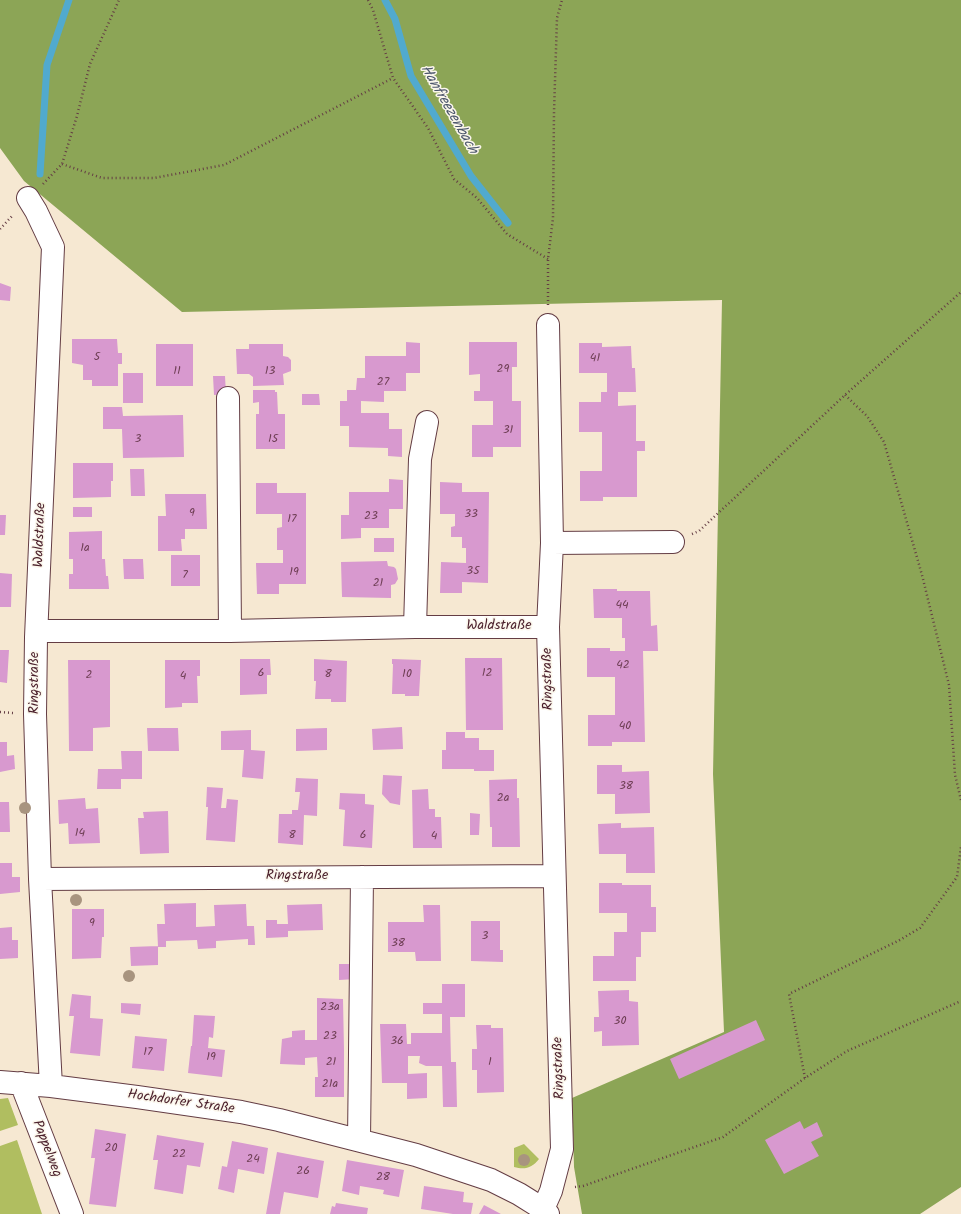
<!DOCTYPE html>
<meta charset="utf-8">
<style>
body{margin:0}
canvas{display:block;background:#f6e8d2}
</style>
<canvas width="961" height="1214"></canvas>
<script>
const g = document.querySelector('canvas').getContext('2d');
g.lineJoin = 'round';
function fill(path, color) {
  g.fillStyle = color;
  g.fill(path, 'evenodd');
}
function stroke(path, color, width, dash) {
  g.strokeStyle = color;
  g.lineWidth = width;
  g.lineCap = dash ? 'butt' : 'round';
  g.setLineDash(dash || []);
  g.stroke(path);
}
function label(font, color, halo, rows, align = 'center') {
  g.font = font + ' Kalam,sans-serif';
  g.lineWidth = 3;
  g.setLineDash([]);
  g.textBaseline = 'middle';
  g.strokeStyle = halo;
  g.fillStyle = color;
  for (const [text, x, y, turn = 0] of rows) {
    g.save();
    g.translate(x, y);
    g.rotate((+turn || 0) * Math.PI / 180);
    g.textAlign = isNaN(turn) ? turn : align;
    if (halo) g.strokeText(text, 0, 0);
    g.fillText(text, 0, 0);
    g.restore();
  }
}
const green = new Path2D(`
 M 8,1098 L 18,1125 L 0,1131 L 0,1099 Z
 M 17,1140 L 42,1214 L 0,1214 L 0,1146 Z
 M 524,1144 L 539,1159 C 532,1168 525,1170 514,1167 L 514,1148 Z`);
const forest = new Path2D(`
 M 0,0 L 961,0 L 961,1187 L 920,1214 L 582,1214 L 574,1167 L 572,1098 L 724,1032 L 713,774 L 722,300 L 182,312 L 24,181 L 0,148 Z`);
const stream = new Path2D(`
 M 385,0 L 395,19 L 411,76 L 471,176 L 508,223
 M 40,174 L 47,65 L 69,0`);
const building = new Path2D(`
 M 0,283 L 11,287 L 10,301 L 0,300 Z
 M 72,339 L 117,339 L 118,353 L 122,353 L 122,364 L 118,364 L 118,386 L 92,386 L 92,380 L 83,380 L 83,365 L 72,363 Z
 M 406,342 L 420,343 L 420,373 L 406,373 L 406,391 L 384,391 L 384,402 L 361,401 L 361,413 L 389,413 L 389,429 L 402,429 L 402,457 L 388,456 L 388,448 L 349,447 L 349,426 L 340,426 L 340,401 L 347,401 L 347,390 L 356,390 L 357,378 L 365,378 L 365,356 L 406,356 Z
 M 469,342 L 517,342 L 517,367 L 512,367 L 512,401 L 521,401 L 521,447 L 493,447 L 493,457 L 472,457 L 472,425 L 493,425 L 493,401 L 474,401 L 474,391 L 480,391 L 480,374 L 469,375 Z
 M 579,343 L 602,343 L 602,347 L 631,346 L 632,368 L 635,368 L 636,392 L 618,392 L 618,406 L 636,405 L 636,441 L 645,441 L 645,451 L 637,451 L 637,497 L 603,497 L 603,501 L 580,501 L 580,471 L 602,471 L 602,432 L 579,432 L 579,402 L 601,402 L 601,392 L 607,392 L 607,373 L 579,373 Z
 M 156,344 L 193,344 L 193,386 L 156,386 Z
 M 249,344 L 283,344 L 283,356 L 288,357 L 291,360 L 291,371 L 283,374 L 284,385 L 253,386 L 253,377 L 249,374 L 237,374 L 236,349 L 249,349 Z
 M 123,373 L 143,373 L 143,403 L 123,403 Z
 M 213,376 L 225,376 L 226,394 L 214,395 Z
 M 253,390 L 275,390 L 275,392 L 277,392 L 278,414 L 285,414 L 285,449 L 256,449 L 256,414 L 259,414 L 259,402 L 253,403 Z
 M 302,394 L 319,394 L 320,405 L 302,405 Z
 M 103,407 L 122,407 L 123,416 L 183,415 L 184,457 L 123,458 L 122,429 L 103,429 Z
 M 73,463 L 113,463 L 113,481 L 111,481 L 111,497 L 73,498 Z
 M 130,469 L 144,469 L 145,496 L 131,496 Z
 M 389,479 L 403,480 L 403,509 L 389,509 L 389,528 L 361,528 L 361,538 L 341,539 L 341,515 L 349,515 L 349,492 L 389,492 Z
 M 440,482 L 462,483 L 462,492 L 489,492 L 488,583 L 462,582 L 462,593 L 440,593 L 441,562 L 466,563 L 466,548 L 462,548 L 462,537 L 451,537 L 451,527 L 455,526 L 455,514 L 440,514 Z
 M 256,483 L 277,483 L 277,493 L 306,493 L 306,584 L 279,584 L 279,594 L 257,594 L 256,563 L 283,563 L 283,550 L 277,550 L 277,528 L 282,527 L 282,514 L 256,514 Z
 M 165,494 L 206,494 L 207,529 L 185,529 L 185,539 L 181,539 L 182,551 L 158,551 L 158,516 L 166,516 Z
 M 73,507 L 92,507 L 92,517 L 73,517 Z
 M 0,515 L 6,515 L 5,535 L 0,535 Z
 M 102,531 L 102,559 L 105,559 L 106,576 L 108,576 L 109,589 L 69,589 L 69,574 L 73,574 L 73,559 L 69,559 L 69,532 Z
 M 374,538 L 394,538 L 394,552 L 374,552 Z
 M 171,555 L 200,555 L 200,586 L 171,586 Z
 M 123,559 L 143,559 L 144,579 L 124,579 Z
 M 387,561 L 388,566 L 394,567 L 396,569 L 398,579 L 395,584 L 391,585 L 391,598 L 342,597 L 341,562 Z
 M 0,573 L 12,574 L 11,607 L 0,607 Z
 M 593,589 L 617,589 L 617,591 L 650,591 L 651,626 L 657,625 L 658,651 L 643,651 L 645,742 L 612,742 L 612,746 L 588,746 L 588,715 L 615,715 L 615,677 L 587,677 L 587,648 L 610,648 L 610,651 L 625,651 L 625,638 L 622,638 L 622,618 L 594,618 Z
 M 0,650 L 9,650 L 7,683 L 0,682 Z
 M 465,658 L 502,658 L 503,730 L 466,730 Z
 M 240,659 L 270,659 L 271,675 L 267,675 L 267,694 L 240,695 Z
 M 314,659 L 347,661 L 346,702 L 331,702 L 331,699 L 315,699 L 316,681 L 314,681 Z
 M 392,659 L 421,660 L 419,696 L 405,696 L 405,694 L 392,694 L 393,664 L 392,664 Z
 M 68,660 L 110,660 L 110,727 L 93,728 L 93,751 L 69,751 Z
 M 165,660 L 200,660 L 200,676 L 197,676 L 198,703 L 182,703 L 182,707 L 165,708 Z
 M 402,727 L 403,749 L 373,750 L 372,729 Z
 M 147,728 L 178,728 L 179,751 L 148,751 Z
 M 327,728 L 327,750 L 296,751 L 296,729 Z
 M 251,730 L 251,750 L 265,751 L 263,779 L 242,777 L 244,750 L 221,750 L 221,731 Z
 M 446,732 L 465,732 L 465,738 L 479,738 L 479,750 L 494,750 L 494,771 L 474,771 L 474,769 L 442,769 L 442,750 L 446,750 Z
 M 0,742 L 7,742 L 7,756 L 14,755 L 15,769 L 0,772 Z
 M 121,751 L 142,751 L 142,779 L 121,779 L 121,789 L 97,789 L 98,769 L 122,769 Z
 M 597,765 L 622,765 L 622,772 L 649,771 L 650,813 L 615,814 L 615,794 L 597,794 Z
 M 383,775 L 402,776 L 400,805 L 390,803 L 382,794 Z
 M 296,778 L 318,779 L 317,816 L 304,815 L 303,845 L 278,843 L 279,814 L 292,814 L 292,810 L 298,810 L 300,792 L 295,792 Z
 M 517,779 L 517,798 L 519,798 L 520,847 L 492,847 L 492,827 L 490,827 L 489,780 Z
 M 207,787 L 223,788 L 221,808 L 226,808 L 227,799 L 238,800 L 235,842 L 206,840 L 208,807 L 206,807 Z
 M 428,789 L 429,809 L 435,809 L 435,817 L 441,817 L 442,848 L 413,848 L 412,790 Z
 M 340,793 L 365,794 L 365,804 L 374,805 L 372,848 L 343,846 L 345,810 L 339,809 Z
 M 85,798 L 86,809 L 98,808 L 100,843 L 69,844 L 68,823 L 59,824 L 58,800 Z
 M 0,802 L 9,802 L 10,832 L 0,832 Z
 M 168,811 L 169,853 L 140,854 L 138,818 L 144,818 L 143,812 Z
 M 470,813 L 480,814 L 479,835 L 470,835 Z
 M 621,823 L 621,828 L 654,827 L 655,873 L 626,873 L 626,854 L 599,854 L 598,824 Z
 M 0,863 L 12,863 L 12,877 L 20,877 L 20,892 L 0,894 Z
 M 599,883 L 622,883 L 622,885 L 651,885 L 651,907 L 656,907 L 656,932 L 641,932 L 641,957 L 636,957 L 636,981 L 593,981 L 593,956 L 614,956 L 614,932 L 627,932 L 627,913 L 599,913 Z
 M 196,903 L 196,927 L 215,926 L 214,905 L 246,904 L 247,926 L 254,926 L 255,945 L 248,945 L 248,939 L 216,941 L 216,948 L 198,949 L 197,940 L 166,941 L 166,947 L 158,947 L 157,924 L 165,924 L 164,904 Z
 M 322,904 L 323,930 L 288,931 L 288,937 L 266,938 L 266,920 L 277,920 L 277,924 L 288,924 L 287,905 Z
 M 423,905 L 440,905 L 441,961 L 416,961 L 415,952 L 388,952 L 388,922 L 424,922 Z
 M 72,909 L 104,909 L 104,937 L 102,937 L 101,958 L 72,959 Z
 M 471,921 L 500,921 L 500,950 L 503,950 L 503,962 L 471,961 Z
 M 12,927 L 12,940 L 18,940 L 18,958 L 0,959 L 0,928 Z
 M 158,946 L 158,965 L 131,966 L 130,947 Z
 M 339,964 L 355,964 L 356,979 L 339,980 Z
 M 442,984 L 465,984 L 465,1017 L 450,1017 L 451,1062 L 456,1062 L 457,1107 L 443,1107 L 442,1066 L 426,1066 L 419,1063 L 420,1056 L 408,1056 L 408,1074 L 427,1073 L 427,1098 L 407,1099 L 407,1083 L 382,1083 L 380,1024 L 406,1024 L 407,1044 L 411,1044 L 411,1033 L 442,1033 L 442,1014 L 423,1014 L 423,1003 L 442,1003 Z
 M 629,990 L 629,1001 L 638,1002 L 639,1045 L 602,1046 L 602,1031 L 594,1032 L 594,1017 L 599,1017 L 598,991 Z
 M 72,994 L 91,996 L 90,1018 L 103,1019 L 100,1056 L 70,1053 L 74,1016 L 69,1016 Z
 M 317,998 L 343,999 L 344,1050 L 344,1097 L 315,1097 L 315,1077 L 318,1077 L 317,1057 L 305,1058 L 305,1065 L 280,1064 L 282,1039 L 292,1037 L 292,1031 L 305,1030 L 305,1040 L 317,1040 Z
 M 121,1003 L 141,1004 L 140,1015 L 121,1013 Z
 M 194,1015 L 215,1016 L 213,1038 L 209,1037 L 208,1048 L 225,1050 L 222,1077 L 188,1073 L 191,1046 L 192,1046 Z
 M 756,1020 L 765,1040 L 679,1079 L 670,1059 Z
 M 476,1025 L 491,1025 L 491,1028 L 503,1028 L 504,1092 L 477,1093 L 477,1070 L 472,1070 L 472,1049 L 477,1049 Z
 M 135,1036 L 167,1039 L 164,1071 L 132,1068 Z
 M 800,1121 L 804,1129 L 817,1122 L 823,1136 L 811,1142 L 819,1156 L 784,1174 L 765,1140 Z
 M 95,1129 L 126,1134 L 116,1207 L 89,1204 L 95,1158 L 91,1158 Z
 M 157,1135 L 204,1143 L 200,1167 L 187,1165 L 183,1194 L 154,1189 L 158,1160 L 153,1160 Z
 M 232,1141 L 268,1148 L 264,1174 L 238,1169 L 234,1193 L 218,1189 L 222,1166 L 227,1167 Z
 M 277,1152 L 324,1161 L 318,1198 L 284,1192 L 280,1214 L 266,1214 Z
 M 347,1160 L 404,1170 L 399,1197 L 383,1194 L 384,1190 L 360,1186 L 359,1195 L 342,1191 Z
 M 424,1186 L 464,1192 L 463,1202 L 473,1203 L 471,1214 L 453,1214 L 421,1209 Z
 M 336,1203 L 368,1208 L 367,1214 L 330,1214 L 332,1206 L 335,1207 Z
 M 484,1205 L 501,1214 L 479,1214 Z`);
const path = new Path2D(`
 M 368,0 L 373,10 L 393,78 L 428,128 L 454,179 L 477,198 L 507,234 L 548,259
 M 62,164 L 102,178 L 154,178 L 224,165 L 393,78
 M 43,184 L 62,164 L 77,116 L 90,64 L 119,0
 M 0,229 L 13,215
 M 548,305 L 548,259 L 553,218 L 554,112 L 557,18 L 562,0
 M 845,395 L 867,416 L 884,442 L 922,575 L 949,685 L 955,775 L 961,800
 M 692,534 L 699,531 L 845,395 L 961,292
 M 0,712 L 13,713
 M 805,1078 L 789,994 L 898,941 L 920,928 L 957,877 L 961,847
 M 575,1187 L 583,1186 L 723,1137 L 805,1078 L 847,1051 L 961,1001`);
const minor = new Path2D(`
 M 28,198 L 36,211 L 53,247 L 36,637 L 35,714 L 40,879 L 51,1086
 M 228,398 L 230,631
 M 552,543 L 673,542
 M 415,627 L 420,459 L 427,422
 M 37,631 L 230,631 L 415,627 L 548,627
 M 40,879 L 554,876
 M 0,1082 L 51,1086 L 137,1097 L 241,1112 L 279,1120 L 416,1155 L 491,1180 L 519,1194 L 543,1209 L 548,1214
 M 21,1083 L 72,1214
 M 359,1140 L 362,877
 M 543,1209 L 551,1191 L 562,1149 L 548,627 L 552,543 L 548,325`);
const trees = [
 [25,808],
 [76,900],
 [129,976],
 [524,1160]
];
const numberNames = [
 ["5",97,358],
 ["41",595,359],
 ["29",503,370],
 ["11",177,372],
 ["13",270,372],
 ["27",383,383],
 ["31",508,431],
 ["3",138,440],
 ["15",273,440],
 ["9",192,514],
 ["33",471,515],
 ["23",371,517],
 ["17",292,520],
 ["1a",85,549],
 ["35",473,572],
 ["19",294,573],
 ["7",185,576],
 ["21",378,584],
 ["44",622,606],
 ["42",623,666],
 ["6",261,674],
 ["12",487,674],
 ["8",328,675],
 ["10",407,675],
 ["2",89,676],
 ["4",183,677],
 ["40",625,727],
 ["38",626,787],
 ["2a",503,799],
 ["14",80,834],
 ["8",292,836],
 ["6",363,836],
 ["4",434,837],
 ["9",92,924],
 ["3",485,937],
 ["38",398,944],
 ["23a",330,1008],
 ["30",620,1022],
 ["23",330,1037],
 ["36",397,1042],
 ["17",148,1053],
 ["19",211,1058],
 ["21",331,1063],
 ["1",490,1063],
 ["21a",330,1085],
 ["20",111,1149],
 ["22",179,1155],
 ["24",253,1160],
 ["26",303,1172],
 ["28",383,1178]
];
const streetNames = [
 ["Waldstraße",41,535,-88],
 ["Waldstraße",499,627],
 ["Ringstraße",549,679,-91],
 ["Ringstraße",36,683,-90],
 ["Ringstraße",297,877],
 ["Ringstraße",560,1068,-92],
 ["Hochdorfer Straße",181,1103,8],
 ["Pappelweg",46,1149,69]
];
const waterNames = [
 ["Hanfreezenbach",448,110,60]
];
fill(green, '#b0be60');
fill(forest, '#8ca556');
stroke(stream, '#51aace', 7);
fill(building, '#d899cf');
stroke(minor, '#643d44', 24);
stroke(path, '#643d44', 2.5, [1, 3]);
stroke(minor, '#fff', 22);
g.fillStyle = '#a8947f';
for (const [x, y] of trees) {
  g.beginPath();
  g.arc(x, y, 6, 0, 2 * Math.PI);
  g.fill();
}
label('12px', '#6e3e54', null, numberNames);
label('14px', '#4a1f2b', '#fbf7ec', streetNames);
label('italic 15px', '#4d576c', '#fbf7ec', waterNames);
</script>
